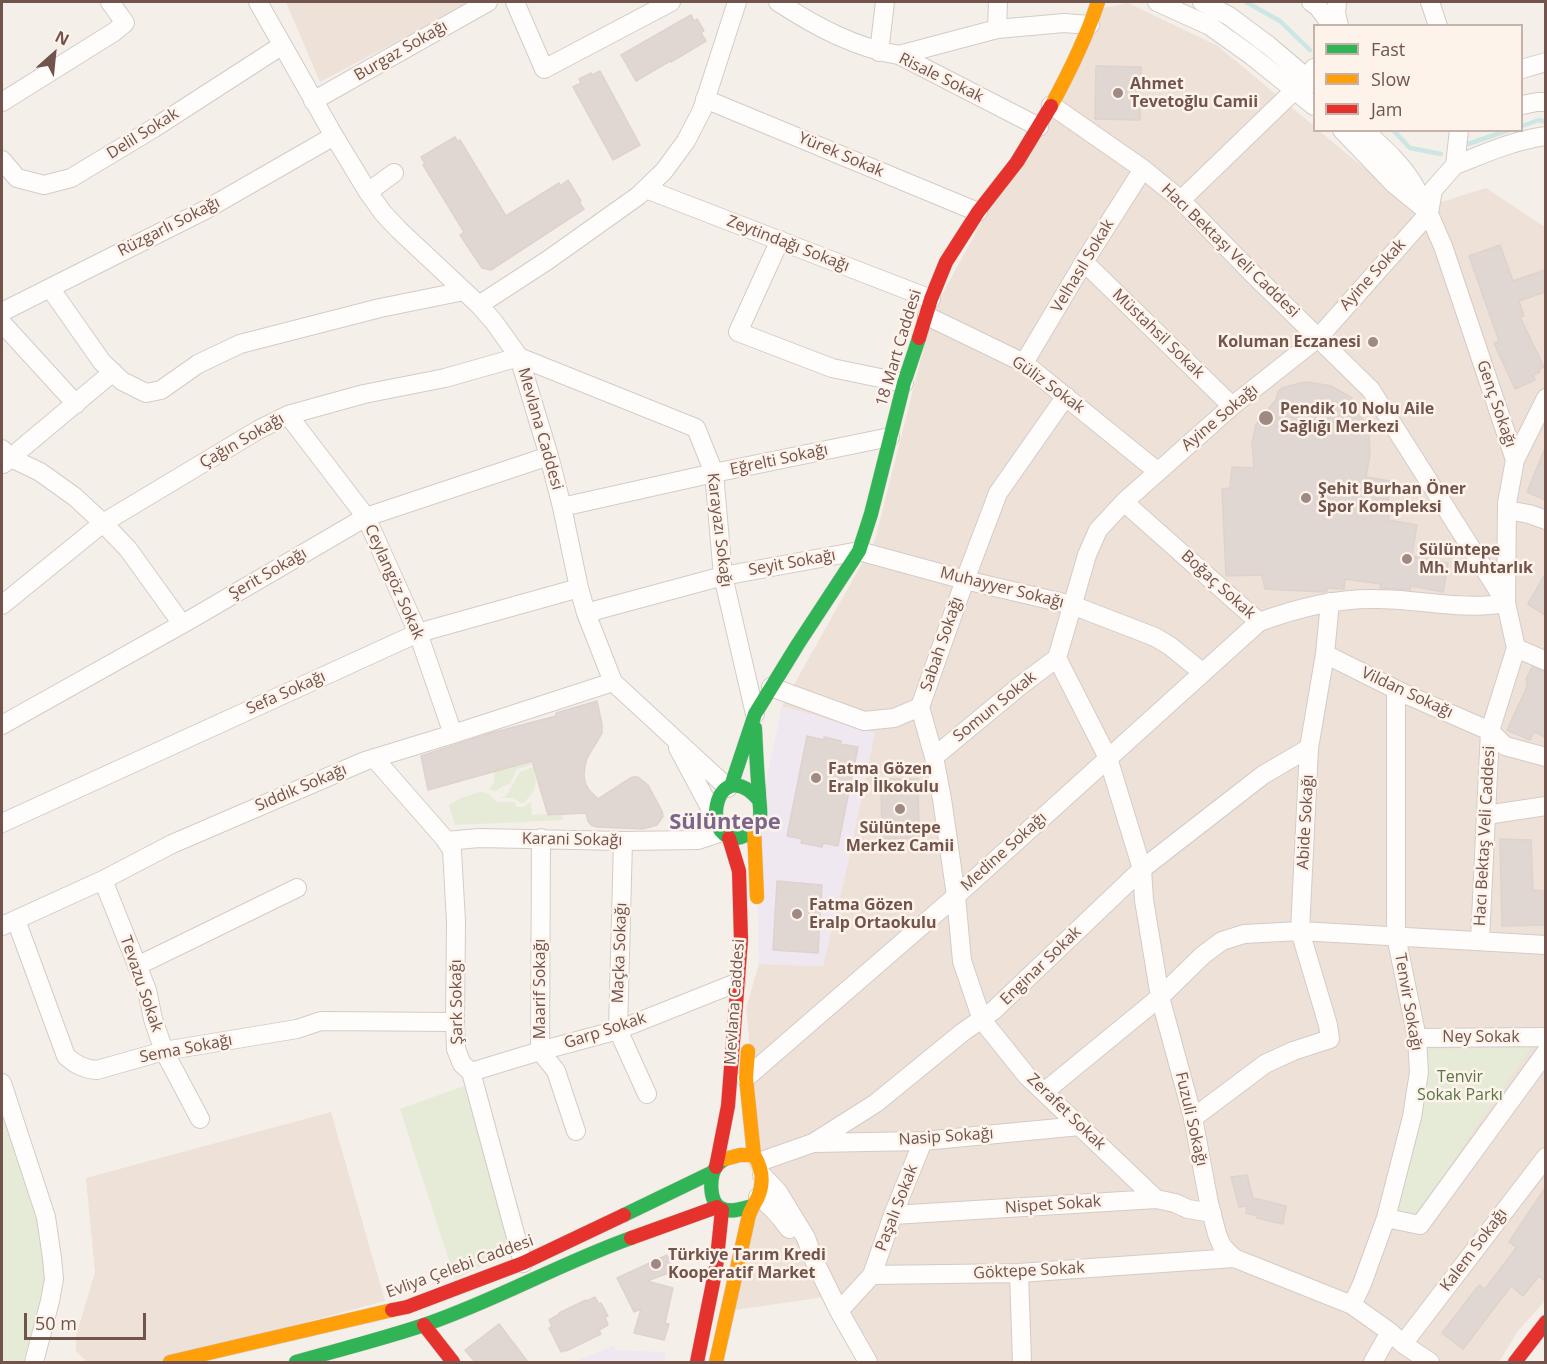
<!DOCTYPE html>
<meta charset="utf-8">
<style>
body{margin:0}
#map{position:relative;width:1547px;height:1364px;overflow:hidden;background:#f5efea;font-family:"Open Sans",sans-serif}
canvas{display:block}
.frame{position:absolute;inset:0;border:3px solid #71544c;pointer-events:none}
.legend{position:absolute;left:1313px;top:24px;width:210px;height:108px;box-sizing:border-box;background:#fdf3eb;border:2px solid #c5b3ab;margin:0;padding:8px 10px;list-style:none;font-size:18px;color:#71544c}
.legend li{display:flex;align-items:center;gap:12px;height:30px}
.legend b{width:30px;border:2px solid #c5b3ab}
.north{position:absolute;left:24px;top:24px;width:60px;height:60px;-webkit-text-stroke:4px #fdf3eb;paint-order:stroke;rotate:27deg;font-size:16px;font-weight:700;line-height:24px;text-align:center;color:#71544c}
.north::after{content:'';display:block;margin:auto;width:21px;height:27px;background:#71544c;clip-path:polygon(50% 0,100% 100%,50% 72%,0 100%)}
.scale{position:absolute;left:24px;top:1313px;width:122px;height:27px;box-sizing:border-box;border:3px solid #71544c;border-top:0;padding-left:8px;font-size:18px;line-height:21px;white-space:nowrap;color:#71544c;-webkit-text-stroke:4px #fdf3eb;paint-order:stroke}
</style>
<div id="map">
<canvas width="1547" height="1364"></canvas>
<div class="frame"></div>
<ul class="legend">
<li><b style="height:8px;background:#30b455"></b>Fast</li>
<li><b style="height:8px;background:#ff9f0a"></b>Slow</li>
<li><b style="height:8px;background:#e5322d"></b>Jam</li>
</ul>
<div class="north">N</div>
<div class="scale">50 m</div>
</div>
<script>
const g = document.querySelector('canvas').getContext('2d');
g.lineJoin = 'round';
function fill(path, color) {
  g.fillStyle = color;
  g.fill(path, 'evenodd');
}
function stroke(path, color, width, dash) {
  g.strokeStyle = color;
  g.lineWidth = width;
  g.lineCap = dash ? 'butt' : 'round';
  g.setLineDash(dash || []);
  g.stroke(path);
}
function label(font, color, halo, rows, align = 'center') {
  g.font = font + ' "Open Sans",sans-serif';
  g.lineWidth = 5;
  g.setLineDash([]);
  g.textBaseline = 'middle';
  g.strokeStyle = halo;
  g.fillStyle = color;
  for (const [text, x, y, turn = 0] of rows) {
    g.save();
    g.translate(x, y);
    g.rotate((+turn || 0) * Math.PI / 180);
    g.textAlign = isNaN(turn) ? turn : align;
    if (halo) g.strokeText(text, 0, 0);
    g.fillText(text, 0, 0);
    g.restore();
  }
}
const residential = new Path2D(`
 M 286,2 L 472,2 L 320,82 Z
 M 1128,3 L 1218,46 L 1314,126 L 1314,130 L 1319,131 L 1416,210 L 1486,188 L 1545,227 L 1545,1301 L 1518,1331 L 1499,1362 L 877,1362 L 831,1296 L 735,1310 L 764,1179 L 746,1008 L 759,964 L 823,966 L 874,733 L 782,706 L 875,540 L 933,311 L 986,214 L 1103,8 Z
 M 331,1112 L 385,1301 L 157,1362 L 87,1362 L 76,1351 L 76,1336 L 95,1272 L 86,1178 Z`);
const education = new Path2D(`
 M 782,706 L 875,733 L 848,864 L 823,966 L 759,964 L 756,847 L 757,824 Z
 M 615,1345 L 615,1350 L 666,1352 L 664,1362 L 573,1362 Z`);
const green = new Path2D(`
 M 531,762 L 531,765 L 517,769 L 510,784 L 501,787 L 495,792 L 489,789 L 494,782 L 494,772 Z
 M 533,767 C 539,787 535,790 523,804 L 512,798 L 500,798 L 506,796 L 520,772 Z
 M 480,792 C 489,792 491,796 497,802 L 515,802 L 516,807 L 523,807 L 531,802 L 532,815 L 546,814 L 547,816 L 562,815 L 563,820 L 455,825 L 449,805 L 461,798 Z
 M 1531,1048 L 1474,1130 L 1417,1216 L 1391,1208 L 1425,1049 Z
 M 464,1086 L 512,1252 L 455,1279 L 400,1109 Z
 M 2,1106 L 41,1230 L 46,1270 L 42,1297 L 23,1362 L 2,1362 Z`);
const stream = new Path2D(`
 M 1246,2 L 1280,21 L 1310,50
 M 1522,126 L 1539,120 L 1546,122
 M 1393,130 L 1410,148 L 1441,154
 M 1468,144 L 1509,130`);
const building = new Path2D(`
 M 691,15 L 694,21 L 697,19 L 704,31 L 701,33 L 706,41 L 671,62 L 670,61 L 636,81 L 621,55 Z
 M 1096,66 L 1141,67 L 1140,120 L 1095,119 Z
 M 600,71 L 640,145 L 613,160 L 573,87 L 581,83 L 579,79 L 591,73 L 592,75 Z
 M 455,137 L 458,142 L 460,140 L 506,216 L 559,183 L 560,186 L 568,180 L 581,201 L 579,202 L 584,209 L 491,270 L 482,268 L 460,235 L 464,232 L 423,165 L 425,164 L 421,157 Z
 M 1500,245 L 1513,281 L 1545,270 L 1545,292 L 1519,301 L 1524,316 L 1520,317 L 1544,367 L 1539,369 L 1540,372 L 1533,375 L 1535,380 L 1515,389 L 1494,343 L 1499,341 L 1469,256 Z
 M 1308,382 L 1331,386 L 1352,398 L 1350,405 L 1364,421 L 1369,435 L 1370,454 L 1366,477 L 1390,481 L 1388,502 L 1391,503 L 1388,520 L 1417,525 L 1412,556 L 1448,563 L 1443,592 L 1411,586 L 1410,590 L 1380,588 L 1381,584 L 1345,579 L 1344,589 L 1327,588 L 1327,591 L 1324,592 L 1265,589 L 1262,575 L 1226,576 L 1222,489 L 1230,488 L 1232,467 L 1254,468 L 1252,442 L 1256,425 L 1262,416 L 1276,400 L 1278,392 L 1282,388 L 1300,383 Z
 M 1545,448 L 1545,500 L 1527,492 Z
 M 1545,574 L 1545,615 L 1528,604 Z
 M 1532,667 L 1545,672 L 1545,737 L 1534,732 L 1530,740 L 1507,730 L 1527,687 L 1526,679 Z
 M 597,701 L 602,724 L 602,733 L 587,758 L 585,766 L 584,776 L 586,785 L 589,790 L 598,799 L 629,779 L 633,777 L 638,777 L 648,785 L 662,811 L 663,816 L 660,821 L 657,825 L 643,829 L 597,827 L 591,825 L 588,821 L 586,813 L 548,815 L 532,761 L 428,790 L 421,756 L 491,733 L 556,716 L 556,713 Z
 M 807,736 L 824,740 L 824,737 L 841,741 L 840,744 L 858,747 L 838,846 L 823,843 L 822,847 L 801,843 L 802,839 L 787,836 Z
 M 881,779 L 918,779 L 919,838 L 882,839 Z
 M 1500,839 L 1531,840 L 1533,890 L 1545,891 L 1545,925 L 1502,926 Z
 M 777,881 L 822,885 L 818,953 L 773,950 Z
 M 1247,1175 L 1253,1198 L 1286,1206 L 1283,1224 L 1257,1218 L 1258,1216 L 1246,1213 L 1247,1206 L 1239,1207 L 1231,1177 Z
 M 1545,1188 L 1545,1281 L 1539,1276 L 1523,1296 L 1511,1286 L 1463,1349 L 1442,1333 L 1479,1285 L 1485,1289 L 1517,1247 L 1509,1242 Z
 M 667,1255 L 674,1271 L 647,1281 L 673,1288 L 665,1323 L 669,1324 L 664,1340 L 634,1333 L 641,1309 L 634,1312 L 617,1278 Z
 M 595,1297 L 599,1304 L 601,1303 L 608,1316 L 605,1317 L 608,1325 L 599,1330 L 601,1334 L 566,1351 L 566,1350 L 561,1352 L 549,1328 L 552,1326 L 549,1320 L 560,1314 L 559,1313 L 586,1300 L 587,1301 Z
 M 499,1324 L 528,1362 L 475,1362 L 465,1350 Z`);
const street = new Path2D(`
 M 258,2 L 334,136 L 368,192 L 383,213 L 399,230 L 479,305 L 494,322 L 519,357 L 549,456 L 562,507 L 579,588 L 586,613 L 613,682 L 728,788
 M 515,2 L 544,69 L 671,2
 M 778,2 C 815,26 855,48 899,55 L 1039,127
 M 1157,2 L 1210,26 L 1252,56 L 1314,106
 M 1202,2 L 1229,16 L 1268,45 L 1314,84
 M 1311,2 L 1318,7 L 1332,26
 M 1337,2 L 1336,13 L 1339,26
 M 1430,2 L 1438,26
 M 997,29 L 1064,23 L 1090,25
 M 879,52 L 885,2
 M 899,55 L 997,29 L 998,2
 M 1522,69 L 1546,62
 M 705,99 L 978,212
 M 313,101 L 488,2
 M 2,102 L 114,32 L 125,23 L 110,2
 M 1051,105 L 1143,169 L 1181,200 L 1249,270 L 1371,390 L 1506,603
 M 1522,105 L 1537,102 L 1546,102
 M 1342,130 L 1394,184 L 1421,206
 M 1364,130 C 1381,146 1400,162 1412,182 C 1425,202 1433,224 1443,246 L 1515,460 L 1507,503 L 1506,603 L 1516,648 L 1546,661
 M 2,160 L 17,178 L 44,185 L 71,178 L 154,128 L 281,46
 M 1455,165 C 1484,154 1514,140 1546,136
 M 646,189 L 931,299
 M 368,192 L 394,173
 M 1181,200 L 1303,82 L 1314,68
 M 1429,213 L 1318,338 L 1232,406 L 1124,502 L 1098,530 L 1087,555 L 1057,658 L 1108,758 L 1142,869 L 1144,900 L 1160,997 L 1193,1118 L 1209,1203 L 1217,1234 L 1222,1246 L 1234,1258 L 1352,1305 L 1390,1332 L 1403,1344 L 1430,1362
 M 1429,213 L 1433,190 L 1455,165 L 1459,130
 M 780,240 L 738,332 L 832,368 L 904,383
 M 1084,262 L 1232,406
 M 50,288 L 102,362 L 122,381 L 146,393 L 161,390 L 198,364 L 240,344 L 380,308 L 464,291
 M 479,305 L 548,260 L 638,196 L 664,171 L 686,141 L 702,110 L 737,2
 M 2,312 L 205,210 L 334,136
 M 927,316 L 1024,363 L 1157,471
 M 2,323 L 76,404
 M 1024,363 L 1084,262 L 1143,169
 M 1066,396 L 998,493 L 965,580 L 920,707 L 934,757 L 942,799 L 956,896 L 962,961 L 982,1020 L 1027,1076 L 1156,1199
 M 288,415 L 366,517 L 418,633 L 453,734
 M 2,449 L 11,458 L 40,472 L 75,497 L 103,523 L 128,549 L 182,624
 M 1515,460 L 1546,398
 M 3,464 L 113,372
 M 1124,502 L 1259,622 C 1297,608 1336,598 1376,599 C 1420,599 1462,611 1506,603
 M 562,507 L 714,473 L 890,437
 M 1507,510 L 1529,514 L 1546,520
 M 2,605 L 103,523 L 258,430 L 288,415 L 364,394 L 445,378 L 519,357 L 696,428 L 714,473 L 723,576 L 755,714
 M 586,613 L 723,576 L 859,551 L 965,580 L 1072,605 L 1155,637 L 1170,646 L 1202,672
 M 1325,654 L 1405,694 L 1490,731 L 1505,746 L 1546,757
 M 771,687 L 864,721 L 894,718 L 920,707
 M 2,725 L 193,618 L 366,517 L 549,456
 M 678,748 L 715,817
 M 934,757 L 1021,685 L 1057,658
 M 374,758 L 444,838 L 452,850 L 456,922 L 455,1022 L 456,1049 L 462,1064 L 471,1072 L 523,1263
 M 1486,815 L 1546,806
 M 2,823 L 418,633 L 579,588
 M 541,838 L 540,1051 L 556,1071 L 576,1131
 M 446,841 L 479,838 L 623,841 L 698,840 L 722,832
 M 623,841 L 618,1030 L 647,1094
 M 103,880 L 147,990 L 153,1019 L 164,1051 L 200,1119
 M 16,920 L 66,1056 C 76,1065 84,1069 97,1070 L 164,1051 L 297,1029 L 321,1021 L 455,1022
 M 2,926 L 103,880 L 172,844 L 365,761 L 453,734 L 613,682
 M 1480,940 L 1490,731 L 1516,648
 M 137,966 L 297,888
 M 1417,1038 L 1546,1037
 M 471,1072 L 540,1051 L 618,1030 L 736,983
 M 746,1078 L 956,896 L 1259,622
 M 2,1083 L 46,1217 L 52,1258 L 54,1279 L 50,1301 L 34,1362
 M 1044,1092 L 1160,997 L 1203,955 L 1222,941 L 1244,934 L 1300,931 L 1546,945
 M 1193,1118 L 1265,1064 L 1293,1051 L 1330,1039 L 1328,1025 L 1300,931 L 1309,748 L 1325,654 L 1330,602
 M 813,1143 L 923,1141 L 1080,1126
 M 759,1162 L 813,1143 L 876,1103 L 963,1032 L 993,1011 L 1142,869 L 1263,775 L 1309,748
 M 762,1175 L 778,1192 L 806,1238 L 814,1260 L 839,1311 L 868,1362
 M 758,1197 C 771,1205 780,1216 789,1229
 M 893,1215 L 1156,1199 L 1175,1203 L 1188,1209 L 1212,1213
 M 1386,1218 L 1420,1225 L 1546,1052
 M 1019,1273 L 1022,1362
 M 872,1275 L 893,1215 L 923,1141
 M 1352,1305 L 1362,1284 L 1386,1218 L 1412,1117 L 1419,1072 L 1417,1038 L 1396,936 L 1396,690
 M 839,1311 L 872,1275 L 1019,1273 L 1234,1258
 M 1403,1344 L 1546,1157
 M 1373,1362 L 1390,1332`);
const fast = new Path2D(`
 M 755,728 C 756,750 757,772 759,793 C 759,801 761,810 760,817 C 758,827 747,837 737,838 C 730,839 725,836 721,831 C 712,819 715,791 731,786 C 742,783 753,793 759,800
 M 731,786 L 755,714 L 798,644 L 859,551 L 871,514 L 904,383 L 919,338
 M 725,1159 C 721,1161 720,1162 717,1165 C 709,1176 708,1204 723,1209 C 732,1213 743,1208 752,1206
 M 624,1215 L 713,1172
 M 296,1362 C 338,1350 382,1339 424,1325 C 495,1301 561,1263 631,1238`);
const slow = new Path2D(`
 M 1051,106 C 1069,73 1086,38 1098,2
 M 754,829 L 757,897
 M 748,1051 L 746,1078 L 754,1155
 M 170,1362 L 392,1310
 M 716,1362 L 749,1215 C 751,1209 755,1203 758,1197 C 764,1183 762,1168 754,1155 L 740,1155 L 725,1159`);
const jam = new Path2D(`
 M 919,338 L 931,299 L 946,262 L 978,212 L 1017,162 L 1051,106
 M 716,1167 L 728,1106 L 741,940 L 739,871 L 729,838
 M 631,1238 L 717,1207
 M 392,1310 L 407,1307 L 523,1263 L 624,1215
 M 424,1325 L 453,1362
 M 697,1362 L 716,1268 L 722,1210
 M 1515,1362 L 1546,1322`);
const markers = [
 [1118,93,6,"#9f8a83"],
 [1373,342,6,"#9f8a83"],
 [1266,418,8,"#9f8a83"],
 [1306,498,6,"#9f8a83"],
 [1407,559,6,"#9f8a83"],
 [816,778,6,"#9f8a83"],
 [900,809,6,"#9f8a83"],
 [797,914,6,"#9f8a83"],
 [656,1264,6,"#9f8a83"]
];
const streetNames = [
 ["Burgaz Sokağı",401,51,-30],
 ["Risale Sokak",941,78,26],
 ["Delil Sokak",143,134,-32],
 ["Yürek Sokak",841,155,23],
 ["Rüzgarlı Sokağı",169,227,-27],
 ["Zeytindağı Sokağı",788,244,21],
 ["Hacı Bektaşı Veli Caddesi",1230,251,44],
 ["Velhasıl Sokak",1083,266,-59],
 ["Ayine Sokak",1373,275,-48],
 ["Müstahsil Sokak",1158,334,44],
 ["18 Mart Caddesi",899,348,-73],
 ["Güliz Sokak",1048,385,36],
 ["Genç Sokağı",1496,404,71],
 ["Ayine Sokağı",1220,418,-40],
 ["Mevlana Caddesi",540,429,74],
 ["Çağın Sokağı",242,441,-30],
 ["Eğrelti Sokağı",779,460,-12],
 ["Karayazı Sokağı",719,530,83],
 ["Seyit Sokağı",792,563,-10],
 ["Şerit Sokağı",268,574,-30],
 ["Ceylangöz Sokak",394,582,66],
 ["Boğaç Sokak",1218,585,42],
 ["Muhayyer Sokağı",1002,588,14],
 ["Sabah Sokağı",942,644,-71],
 ["Sefa Sokağı",286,693,-24],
 ["Vildan Sokağı",1407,693,25],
 ["Somun Sokak",995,707,-39],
 ["Sıddık Sokağı",301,788,-23],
 ["Abide Sokağı",1306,822,-87],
 ["Hacı Bektaş Veli Caddesi",1485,836,-87],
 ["Karani Sokağı",572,840,1],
 ["Medine Sokağı",1004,852,-42],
 ["Maçka Sokağı",620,953,-88],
 ["Enginar Sokak",1041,966,-44],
 ["Tevazu Sokak",141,984,71],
 ["Maarif Sokağı",540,989,-90],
 ["Şark Sokağı",457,1002,-91],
 ["Mevlana Caddesi",735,1002,-86],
 ["Tenvir Sokağı",1408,1002,80],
 ["Garp Sokak",605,1031,-18],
 ["Ney Sokak",1481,1037],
 ["Sema Sokağı",186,1049,-11],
 ["Zerafet Sokak",1066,1112,44],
 ["Fuzuli Sokağı",1191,1119,77],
 ["Nasip Sokağı",946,1137,-4],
 ["Nispet Sokak",1053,1205,-4],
 ["Paşalı Sokak",897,1208,-69],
 ["Kalem Sokağı",1474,1250,-53],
 ["Evliya Çelebi Caddesi",460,1267,-20],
 ["Göktepe Sokak",1029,1271,-3]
];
const poiNames = [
 ["Ahmet",1130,84],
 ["Tevetoğlu Camii",1130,102],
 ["Koluman Eczanesi",1361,342,"right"],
 ["Pendik 10 Nolu Aile",1280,409],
 ["Sağlığı Merkezi",1280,427],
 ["Şehit Burhan Öner",1318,489],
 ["Spor Kompleksi",1318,507],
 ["Sülüntepe",1419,550],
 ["Mh. Muhtarlık",1419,568],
 ["Fatma Gözen",828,769],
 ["Eralp İlkokulu",828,787],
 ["Sülüntepe",900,828,"center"],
 ["Merkez Camii",900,846,"center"],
 ["Fatma Gözen",809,905],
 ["Eralp Ortaokulu",809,923],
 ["Türkiye Tarım Kredi",668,1255],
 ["Kooperatif Market",668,1273]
];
const parkNames = [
 ["Tenvir",1460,1077],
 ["Sokak Parkı",1460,1095]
];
const districtNames = [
 ["Sülüntepe",725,823]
];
fill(residential, '#eee1d8');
fill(education, '#f0e8f1');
fill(green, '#e5ebd6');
stroke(stream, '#cce6e4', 4.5);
fill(building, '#e1d7d2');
stroke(building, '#ded2cd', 1.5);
stroke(street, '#d4cbc7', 20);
stroke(fast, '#d4cbc6', 15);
stroke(slow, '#d4cbc6', 15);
stroke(jam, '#d4cbc6', 15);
stroke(street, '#fefdfc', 18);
stroke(fast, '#30b455', 14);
stroke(slow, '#ff9f0a', 14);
stroke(jam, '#e5322d', 14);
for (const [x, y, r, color] of markers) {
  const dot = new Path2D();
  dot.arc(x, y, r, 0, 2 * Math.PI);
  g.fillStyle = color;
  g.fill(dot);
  stroke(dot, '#fdf3eb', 2);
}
label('16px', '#71544c', '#fdf3eb', streetNames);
label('bold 16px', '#71544c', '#fdf3eb', poiNames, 'left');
label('16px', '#5b7645', '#fdf3eb', parkNames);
label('bold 22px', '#7a658d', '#fdf3eb', districtNames);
</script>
